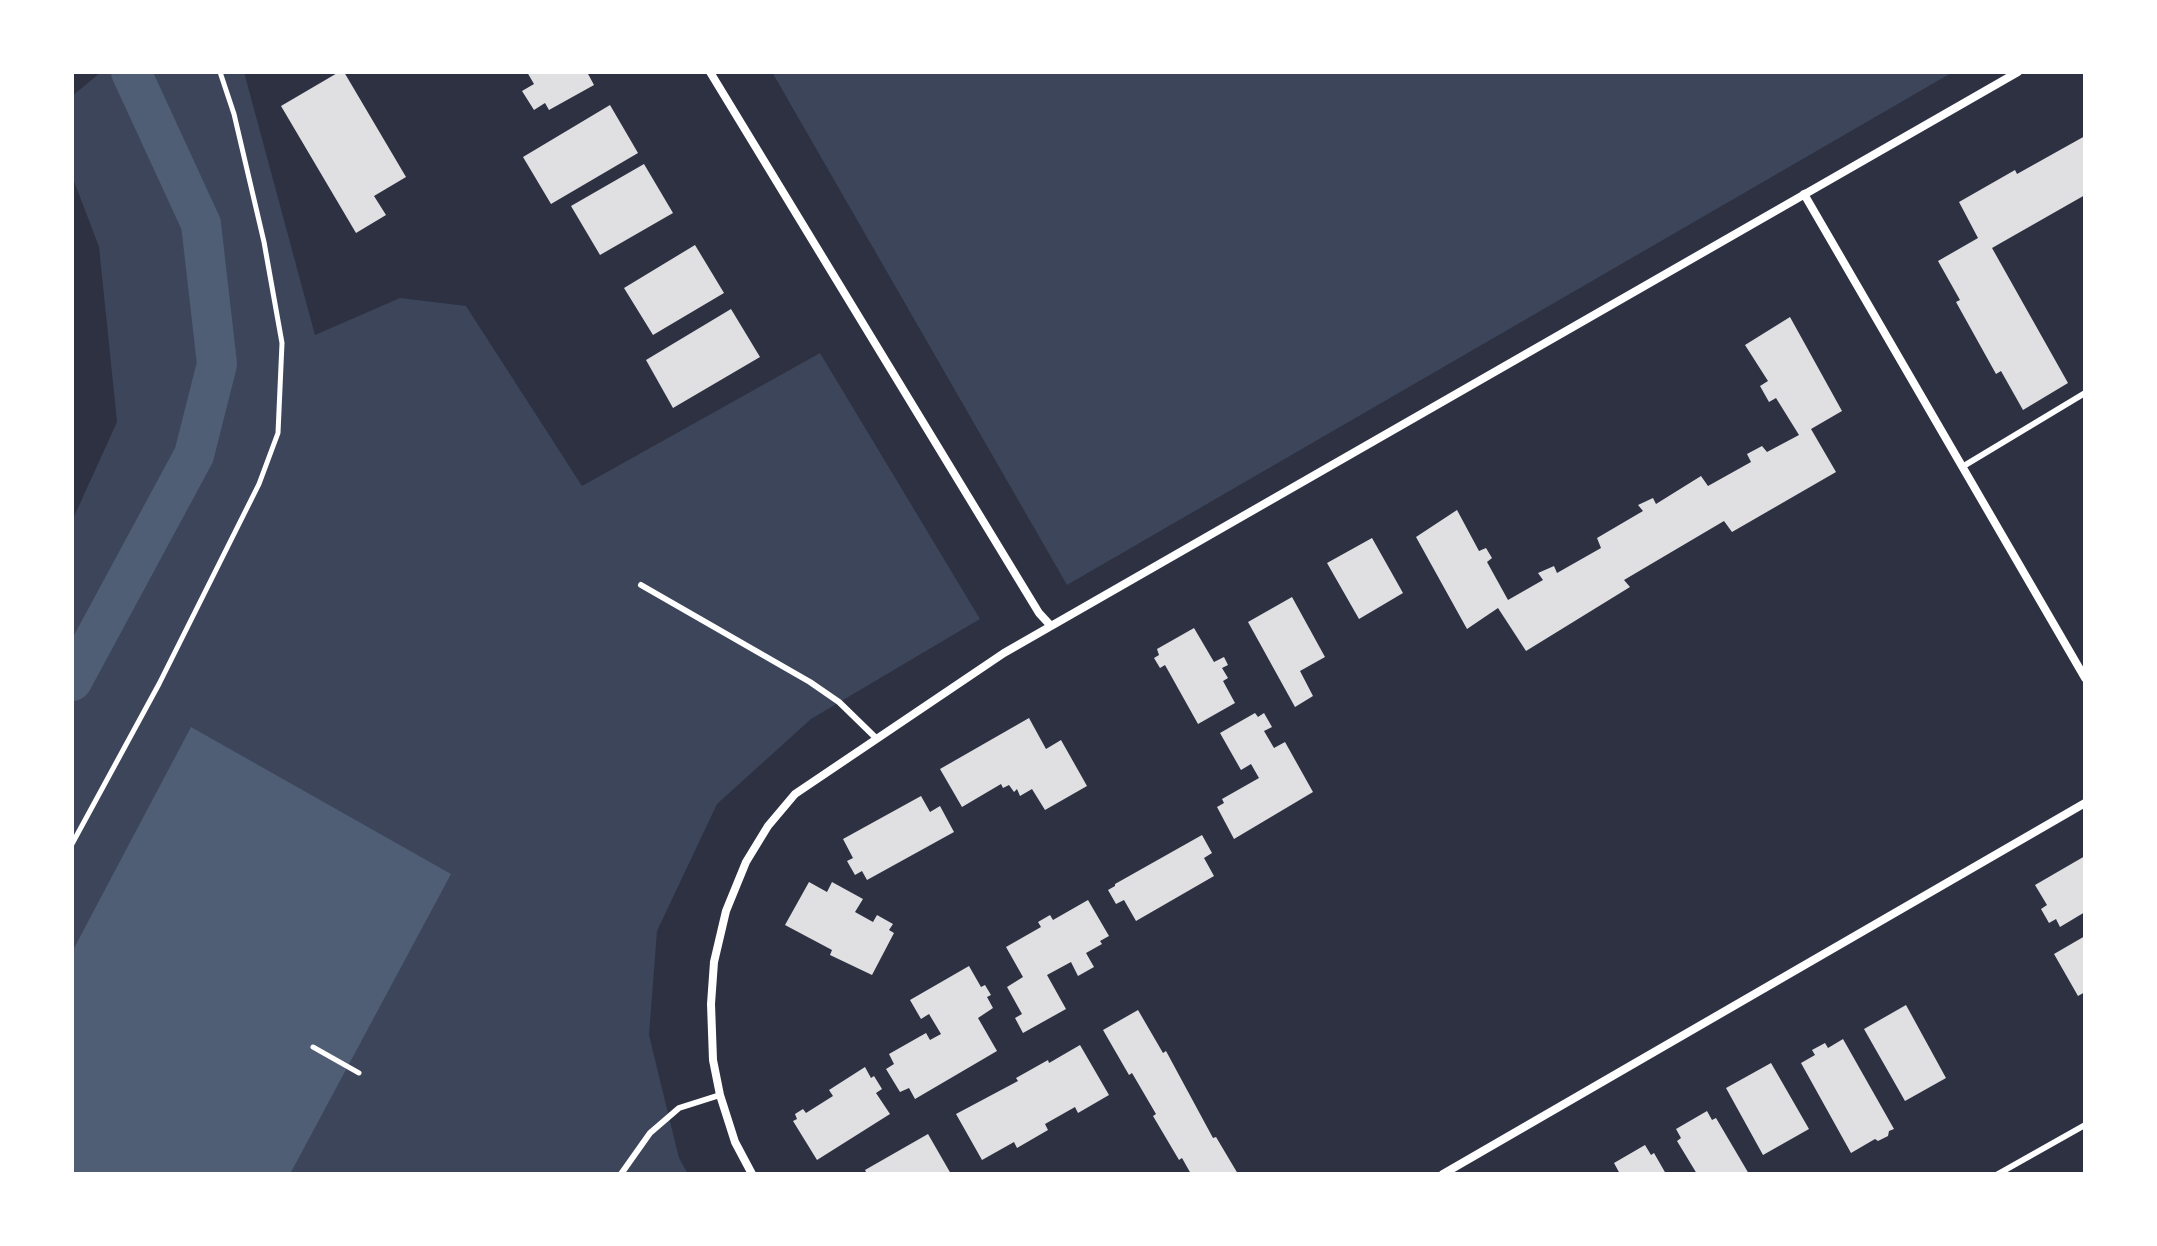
<!DOCTYPE html>
<style>
body{margin:0}
#map{position:relative;width:2157px;height:1246px;overflow:hidden;background:#2d3142;font-family:"Golos Text",sans-serif}
canvas{display:block}
.frame{position:absolute;inset:0;border:74px solid #fff;pointer-events:none}
</style>
<div id="map">
<canvas width="2157" height="1246"></canvas>
<div class="frame"></div>
</div>
<script>
const g = document.querySelector('canvas').getContext('2d');
g.lineJoin = 'round';
function fill(path, color) {
  g.fillStyle = color;
  g.fill(path, 'evenodd');
}
function stroke(path, color, width, dash) {
  g.strokeStyle = color;
  g.lineWidth = width;
  g.lineCap = dash ? 'butt' : 'round';
  g.setLineDash(dash || []);
  g.stroke(path);
}
const green = new Path2D(`
 M 101,72 L 244,72 L 315,335 L 400,298 L 466,306 L 582,486 L 820,353 L 980,619 L 811,719 L 717,804 L 657,931 L 649,1035 L 679,1158 L 688,1174 L 72,1174 L 72,521 L 117,422 L 99,247 L 72,176 L 72,96 Z
 M 772,72 L 1953,72 L 1067,585 Z`);
const water = new Path2D(`
 M 191,727 L 451,874 L 290,1174 L 72,1174 L 72,952 Z`);
const canal = new Path2D(`
 M 72,681 L 194,455 L 217,364 L 201,224 L 131,72`);
const building = new Path2D(`
 M 339,72 L 344,72 L 406,177 L 374,196 L 386,215 L 356,233 L 281,106 Z
 M 527,72 L 587,72 L 594,85 L 549,110 L 545,103 L 534,110 L 522,91 L 534,84 Z
 M 610,105 L 638,153 L 551,204 L 523,157 Z
 M 2085,136 L 2085,195 L 1992,248 L 2068,383 L 2023,410 L 2001,371 L 1996,374 L 1956,302 L 1960,300 L 1938,261 L 1978,238 L 1959,202 L 2015,170 L 2017,174 Z
 M 644,164 L 673,213 L 600,255 L 571,206 Z
 M 695,245 L 724,293 L 653,335 L 624,288 Z
 M 731,309 L 760,357 L 673,408 L 646,360 Z
 M 1790,317 L 1842,411 L 1811,429 L 1836,472 L 1732,532 L 1724,521 L 1624,580 L 1630,587 L 1526,651 L 1498,608 L 1467,629 L 1416,537 L 1457,510 L 1479,551 L 1486,548 L 1492,558 L 1487,562 L 1508,600 L 1543,580 L 1538,573 L 1554,566 L 1557,573 L 1601,548 L 1597,538 L 1643,511 L 1638,505 L 1653,498 L 1656,504 L 1701,476 L 1708,486 L 1751,462 L 1747,454 L 1762,446 L 1767,452 L 1799,435 L 1776,398 L 1769,402 L 1760,386 L 1768,381 L 1745,345 Z
 M 1372,538 L 1403,593 L 1359,619 L 1327,563 Z
 M 1292,597 L 1325,657 L 1300,671 L 1313,696 L 1295,707 L 1248,622 Z
 M 1194,628 L 1214,662 L 1224,657 L 1228,665 L 1222,668 L 1228,678 L 1223,681 L 1235,703 L 1198,724 L 1165,665 L 1160,668 L 1154,658 L 1159,655 L 1157,649 Z
 M 1255,713 L 1258,717 L 1264,713 L 1272,727 L 1264,731 L 1274,748 L 1285,742 L 1313,792 L 1234,839 L 1217,807 L 1224,803 L 1222,799 L 1259,778 L 1251,764 L 1241,770 L 1220,733 Z
 M 1029,718 L 1046,749 L 1061,740 L 1087,786 L 1045,810 L 1032,789 L 1020,796 L 1017,789 L 1014,792 L 1009,785 L 1003,788 L 1001,784 L 962,807 L 940,769 Z
 M 921,796 L 930,812 L 940,806 L 954,832 L 867,880 L 862,871 L 855,875 L 847,861 L 853,858 L 843,839 Z
 M 1202,835 L 1212,853 L 1204,858 L 1214,876 L 1136,921 L 1124,900 L 1116,904 L 1108,890 L 1115,886 L 1115,884 Z
 M 2085,856 L 2085,912 L 2060,927 L 2056,919 L 2049,923 L 2041,909 L 2047,905 L 2035,885 Z
 M 809,882 L 827,892 L 832,882 L 863,899 L 855,912 L 873,922 L 877,915 L 893,924 L 889,930 L 894,933 L 872,975 L 830,955 L 832,950 L 785,925 Z
 M 1088,900 L 1109,936 L 1100,941 L 1102,944 L 1086,953 L 1094,967 L 1078,976 L 1071,962 L 1047,975 L 1066,1009 L 1023,1033 L 1015,1018 L 1022,1014 L 1007,987 L 1023,977 L 1006,947 L 1041,927 L 1038,922 L 1050,915 L 1053,920 Z
 M 2085,936 L 2085,992 L 2078,996 L 2054,954 Z
 M 969,966 L 981,987 L 985,985 L 991,995 L 987,997 L 993,1008 L 978,1018 L 997,1051 L 915,1099 L 909,1088 L 900,1092 L 886,1069 L 894,1064 L 889,1054 L 926,1033 L 930,1040 L 941,1034 L 929,1014 L 921,1019 L 910,1000 Z
 M 1906,1005 L 1946,1078 L 1905,1101 L 1864,1029 Z
 M 1138,1010 L 1163,1053 L 1166,1051 L 1213,1138 L 1216,1137 L 1238,1174 L 1191,1174 L 1182,1158 L 1179,1160 L 1153,1116 L 1156,1114 L 1132,1073 L 1129,1075 L 1103,1030 Z
 M 1843,1039 L 1894,1129 L 1889,1131 L 1888,1136 L 1878,1141 L 1875,1139 L 1851,1153 L 1801,1063 L 1815,1055 L 1812,1050 L 1825,1043 L 1828,1048 Z
 M 1080,1045 L 1109,1095 L 1078,1113 L 1075,1107 L 1045,1124 L 1048,1130 L 1017,1148 L 1014,1142 L 982,1160 L 956,1114 L 1018,1081 L 1016,1078 L 1048,1060 L 1049,1063 Z
 M 1771,1063 L 1809,1129 L 1763,1155 L 1726,1088 Z
 M 865,1067 L 871,1078 L 874,1076 L 882,1089 L 876,1093 L 890,1114 L 817,1160 L 793,1121 L 797,1119 L 795,1114 L 803,1109 L 806,1113 L 833,1096 L 829,1090 Z
 M 1707,1111 L 1712,1120 L 1716,1118 L 1749,1174 L 1697,1174 L 1677,1141 L 1681,1138 L 1676,1129 Z
 M 928,1134 L 951,1174 L 867,1174 L 865,1170 Z
 M 1645,1145 L 1651,1155 L 1654,1153 L 1666,1174 L 1620,1174 L 1614,1163 Z`);
const path = new Path2D(`
 M 72,844 L 159,684 L 259,484 L 278,433 L 282,343 L 264,242 L 234,114 L 220,72
 M 313,1047 L 359,1073`);
const service = new Path2D(`
 M 1962,467 L 2085,393
 M 641,585 L 810,682 L 839,702 L 877,739
 M 621,1174 L 650,1133 L 679,1108 L 720,1095
 M 1998,1174 L 2085,1125`);
const minor = new Path2D(`
 M 710,72 L 1039,613 L 1051,626
 M 1804,194 L 2085,678
 M 752,1174 L 735,1142 L 720,1095 L 713,1060 L 711,1004 L 714,962 L 726,911 L 746,862 L 768,826 L 795,794 L 1004,653 L 2018,72
 M 1443,1174 L 2085,803`);
fill(green, '#3c4559');
fill(water, '#4f5d75');
stroke(canal, '#4f5d75', 40);
fill(building, '#e0e0e3');
stroke(path, '#fff', 5);
stroke(service, '#fff', 6);
stroke(minor, '#fff', 8);
</script>
